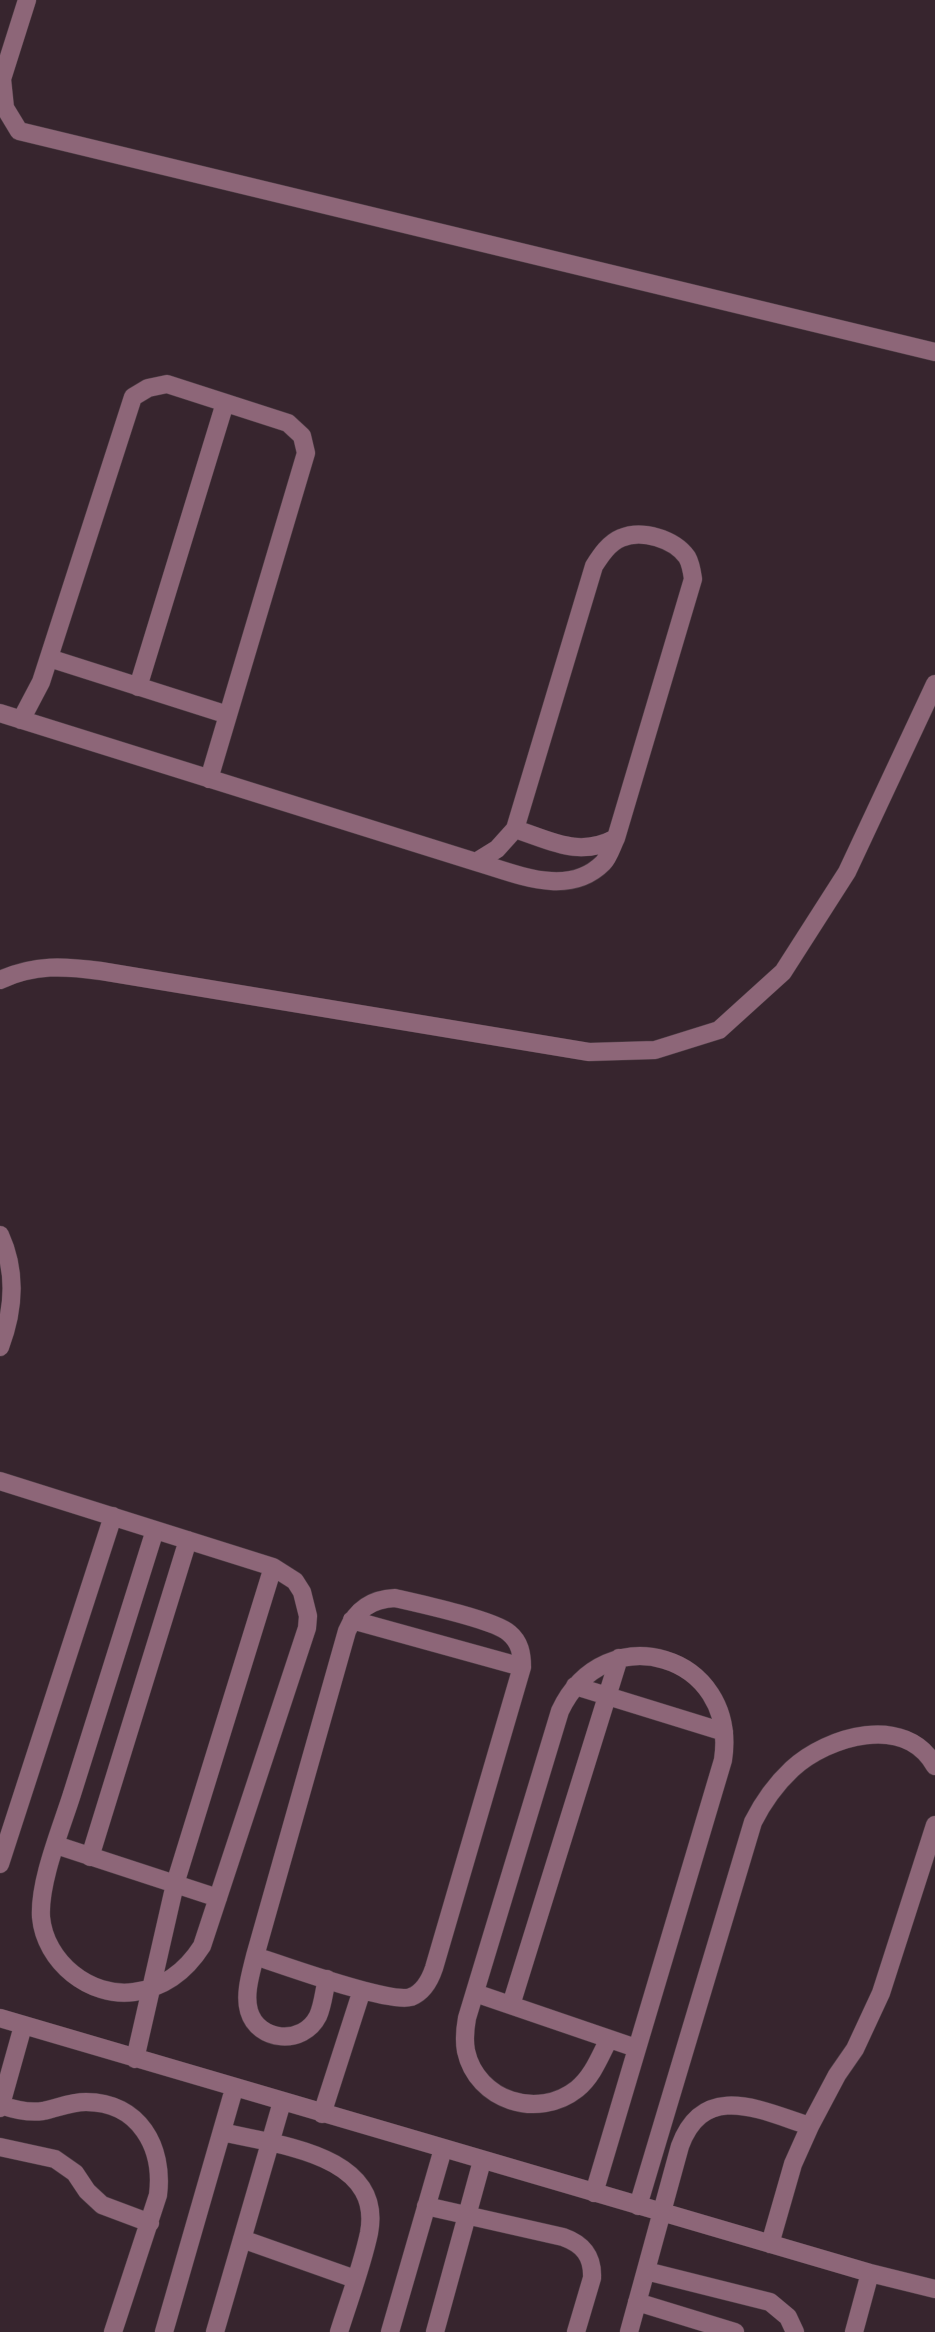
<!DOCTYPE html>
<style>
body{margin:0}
canvas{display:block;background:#37252e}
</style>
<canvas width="935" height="2332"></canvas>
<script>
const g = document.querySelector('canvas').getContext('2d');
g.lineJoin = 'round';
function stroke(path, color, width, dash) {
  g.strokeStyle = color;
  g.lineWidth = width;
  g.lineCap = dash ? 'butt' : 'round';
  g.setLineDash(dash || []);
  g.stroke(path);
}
const minor = new Path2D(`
 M 27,0 L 2,79 L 5,108 L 19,131 L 935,352
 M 49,658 L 228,715
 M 138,687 L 225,403
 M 0,713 L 476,862 C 517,874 568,898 603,863 C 609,857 612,846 616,838 L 693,579 C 692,572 691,564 687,557 C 674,539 642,529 621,538 C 609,543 601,555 594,566 L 515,829 L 497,849 L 476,862
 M 21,720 L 41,682 L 133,397 L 148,388 L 167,384 L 288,423 L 302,436 L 306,453 L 209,779
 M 515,829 C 552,841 579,858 616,838
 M 0,980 C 35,964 64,966 101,971 L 589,1052 L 655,1050 L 719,1030 L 783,972 L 847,872 L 935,684
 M 0,1235 C 17,1272 14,1310 0,1347
 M 0,1481 L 273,1567 L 295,1581 L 302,1592 L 308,1616 L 307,1628 L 202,1946 C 186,1971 164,1988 134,1992 C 90,1998 45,1962 41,1917 C 39,1881 61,1829 72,1794 C 100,1706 128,1618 155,1530
 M 395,1598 C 417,1603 495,1620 509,1633 C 520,1642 522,1654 522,1667 L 434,1968 C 430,1980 424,1992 411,1997 C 389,2004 283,1965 255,1956 L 347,1631 C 356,1610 371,1599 395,1598 Z
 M 352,1620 L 522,1667
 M 575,1686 L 724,1732
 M 56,1845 L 218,1898
 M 90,1857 L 188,1540
 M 0,1864 L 113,1516
 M 255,1956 C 251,1973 244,1994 249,2011 C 258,2042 303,2046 318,2016 C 323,2005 324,1991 327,1979
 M 475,1993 L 636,2048
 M 511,2005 L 619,1658
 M 0,2018 L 870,2273 L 935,2289
 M 135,2059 L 175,1884 L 273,1567
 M 1,2105 C 15,2110 29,2113 43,2111 C 58,2108 70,2102 86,2102 C 139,2102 164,2147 158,2195 L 113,2332
 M 0,2108 L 23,2026
 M 322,2114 L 362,1990
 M 222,2132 C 275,2145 384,2153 369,2233 C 362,2266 349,2300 339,2332
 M 0,2147 L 55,2159 L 75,2173 L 87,2191 L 102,2205 L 150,2223
 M 594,2193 L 723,1760 C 739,1654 605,1615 560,1711 L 467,2018 C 465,2029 464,2040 466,2051 C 477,2101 538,2120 577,2089 C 593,2076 600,2056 609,2039
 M 426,2206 L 563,2237 C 583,2244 593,2256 592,2278 L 576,2332
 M 638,2206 L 753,1822 C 763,1802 775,1785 792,1769 C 828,1736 905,1713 935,1766
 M 242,2239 L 355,2279
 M 770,2244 L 793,2164 L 810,2126 L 837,2075 L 855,2049 L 881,1993 L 935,1825
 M 646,2271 L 770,2302 L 788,2317 L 795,2332
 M 637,2302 L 735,2332
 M 164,2332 L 234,2089
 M 215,2332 L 282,2102
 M 390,2332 L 443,2149
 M 435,2332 L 482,2161
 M 629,2332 L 680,2146 C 704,2080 762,2111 810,2126
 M 854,2332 L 870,2273`);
stroke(minor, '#514048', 19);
stroke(minor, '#8d6678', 18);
</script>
